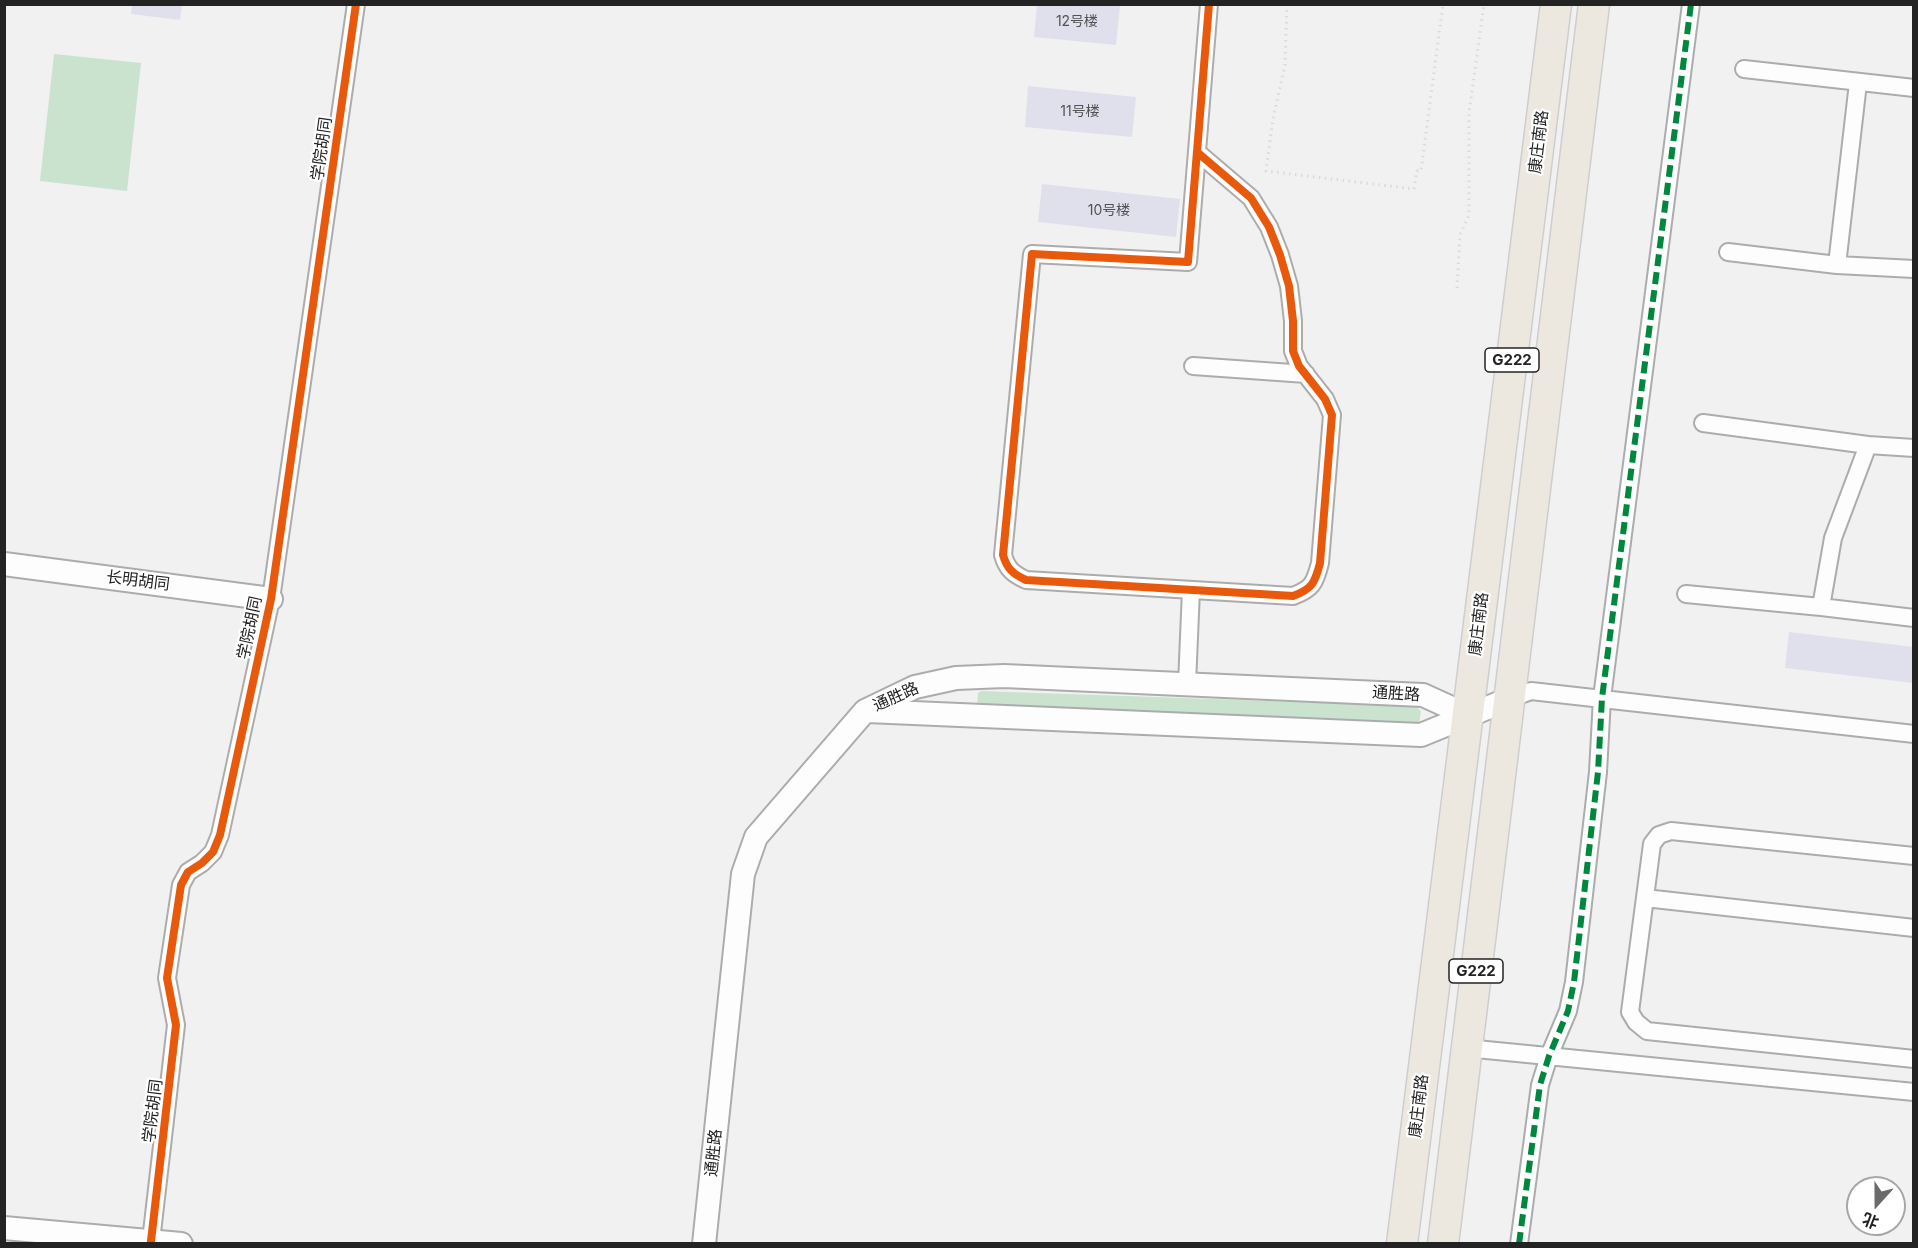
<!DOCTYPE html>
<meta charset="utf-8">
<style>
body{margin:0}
#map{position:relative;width:1918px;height:1248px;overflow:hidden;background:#f1f1f1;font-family:Inter,"Noto Sans SC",sans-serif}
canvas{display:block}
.frame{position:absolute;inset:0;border:6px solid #232323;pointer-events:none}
.north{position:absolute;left:1846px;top:1176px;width:60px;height:60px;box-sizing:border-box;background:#fff;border:2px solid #a7a7a7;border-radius:50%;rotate:201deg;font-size:16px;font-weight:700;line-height:24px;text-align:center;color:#232323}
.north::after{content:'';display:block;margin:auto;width:21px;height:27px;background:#6b6b6b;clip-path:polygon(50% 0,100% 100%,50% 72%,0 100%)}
</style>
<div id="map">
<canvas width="1918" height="1248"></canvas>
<div class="frame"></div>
<div class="north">北</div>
</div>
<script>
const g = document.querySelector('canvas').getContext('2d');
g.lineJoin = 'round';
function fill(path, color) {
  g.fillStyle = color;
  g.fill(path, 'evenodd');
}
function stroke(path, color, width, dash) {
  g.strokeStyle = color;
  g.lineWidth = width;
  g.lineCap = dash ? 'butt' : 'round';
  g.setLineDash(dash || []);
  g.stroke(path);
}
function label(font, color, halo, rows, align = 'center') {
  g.font = font + ' Inter,"Noto Sans SC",sans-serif';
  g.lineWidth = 4.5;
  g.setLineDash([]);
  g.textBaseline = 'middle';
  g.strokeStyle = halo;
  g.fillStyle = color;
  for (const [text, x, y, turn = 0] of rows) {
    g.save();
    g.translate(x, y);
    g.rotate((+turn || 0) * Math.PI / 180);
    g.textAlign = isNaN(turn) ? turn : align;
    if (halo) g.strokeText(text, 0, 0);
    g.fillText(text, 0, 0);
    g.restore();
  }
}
const green = new Path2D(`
 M 54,54 L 141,63 L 127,191 L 40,181 Z
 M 981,691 L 1415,706 L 1421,711 L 1419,724 L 977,707 L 978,693 Z`);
const building = new Path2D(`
 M 132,4 L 182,4 L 180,20 L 131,14 Z
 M 1037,4 L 1120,6 L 1116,45 L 1034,37 Z
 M 1028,86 L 1136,97 L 1132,137 L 1025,127 Z
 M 1042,184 L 1180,199 L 1176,237 L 1038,222 Z
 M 1789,632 L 1914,647 L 1914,683 L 1785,668 Z`);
const path = new Path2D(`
 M 1287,4 L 1285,65 L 1273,119 L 1266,171 L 1414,189 L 1417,171 L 1421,171 L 1443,4
 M 1457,288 L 1460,235 L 1469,215 L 1469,113 L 1484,4`);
const street = new Path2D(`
 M 1744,69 L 1914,88
 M 1197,152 L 1251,198 L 1269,227 L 1280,255 L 1289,286 L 1293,321 L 1293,351 L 1299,366 L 1325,399 L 1332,415 L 1320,563 C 1315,583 1312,589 1293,596 L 1026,580 C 1013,574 1007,569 1003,555 L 1032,254 L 1188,262 L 1209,4
 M 1728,252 L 1837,265 L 1914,269
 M 1837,265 L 1858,83
 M 1193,366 L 1306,374
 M 1703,423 L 1868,445 L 1914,448
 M 1686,594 L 1821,607 L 1914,618
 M 1821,607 L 1833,538 L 1868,445
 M 1187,684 L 1191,590
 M 1509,699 L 1531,691 L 1914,734
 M 1914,856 L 1671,831 L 1659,835 L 1652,844 L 1630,1012 L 1636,1022 L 1647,1031 L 1914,1059
 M 1645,898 L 1914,928
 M 1466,1048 L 1914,1092
 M 151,1241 L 176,1025 L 167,978 L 181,885 L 188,872 L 202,863 L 213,852 L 220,835 L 271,599 L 356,4
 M 1519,1244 L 1540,1085 L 1549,1056 L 1568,1011 L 1574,982 L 1598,772 L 1602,698 L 1691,4`);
const secondary = new Path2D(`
 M 4,564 L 271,599
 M 867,711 L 1421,735 L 1509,699
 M 4,1228 L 181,1244
 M 704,1244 L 743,874 L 756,837 L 865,711 L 915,687 L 956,678 L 1004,676 L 1423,695 L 1467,715`);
const highway = new Path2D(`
 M 1402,1244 L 1556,4
 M 1443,1244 L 1594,4`);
const quiet = new Path2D(`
 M 1519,1244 L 1540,1085 L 1549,1056 L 1568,1011 L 1574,982 L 1598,772 L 1602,698 L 1691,4`);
const cycleway = new Path2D(`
 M 1197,152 L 1251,198 L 1269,227 L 1280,255 L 1289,286 L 1293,321 L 1293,351 L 1299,366 L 1325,399 L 1332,415 L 1320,563 C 1315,583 1312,589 1293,596 L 1026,580 C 1013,574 1007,569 1003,555 L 1032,254 L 1188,262 L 1209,4
 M 151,1241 L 176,1025 L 167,978 L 181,885 L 188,872 L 202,863 L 213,852 L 220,835 L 271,599 L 356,4`);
const numberNames = [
 ["12号楼",1077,22],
 ["11号楼",1080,112],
 ["10号楼",1109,211]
];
const shields = [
 [1512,360,54],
 [1476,971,54]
];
const shieldNames = [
 ["G222",1512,360],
 ["G222",1476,971]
];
const streetNames = [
 ["康庄南路",1539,142,-83],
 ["学院胡同",322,149,-82],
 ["长明胡同",138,581,7],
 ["康庄南路",1479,624,-83],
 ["学院胡同",250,628,-78],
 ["通胜路",1396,694,4],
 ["通胜路",896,697,-24],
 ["康庄南路",1419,1106,-83],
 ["学院胡同",153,1111,-83],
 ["通胜路",714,1153,-84]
];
fill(green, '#cae3cf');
fill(building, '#e0e0ec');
stroke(street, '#acacad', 20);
stroke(secondary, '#acacad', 26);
stroke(highway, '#cecece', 33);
stroke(path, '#dadada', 3, [1.5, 4.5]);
stroke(street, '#fdfdfd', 16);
stroke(secondary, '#fdfdfd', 22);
stroke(highway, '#ece8df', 30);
stroke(quiet, '#00873e', 6, [12, 6]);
stroke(cycleway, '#e8590c', 8);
label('14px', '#525255', null, numberNames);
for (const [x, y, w] of shields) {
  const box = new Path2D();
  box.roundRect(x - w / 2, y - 12, w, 24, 4.5);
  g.fillStyle = '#fff';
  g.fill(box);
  stroke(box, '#232323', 1.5);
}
label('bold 15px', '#232323', null, shieldNames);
label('16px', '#232323', '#fff', streetNames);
</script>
